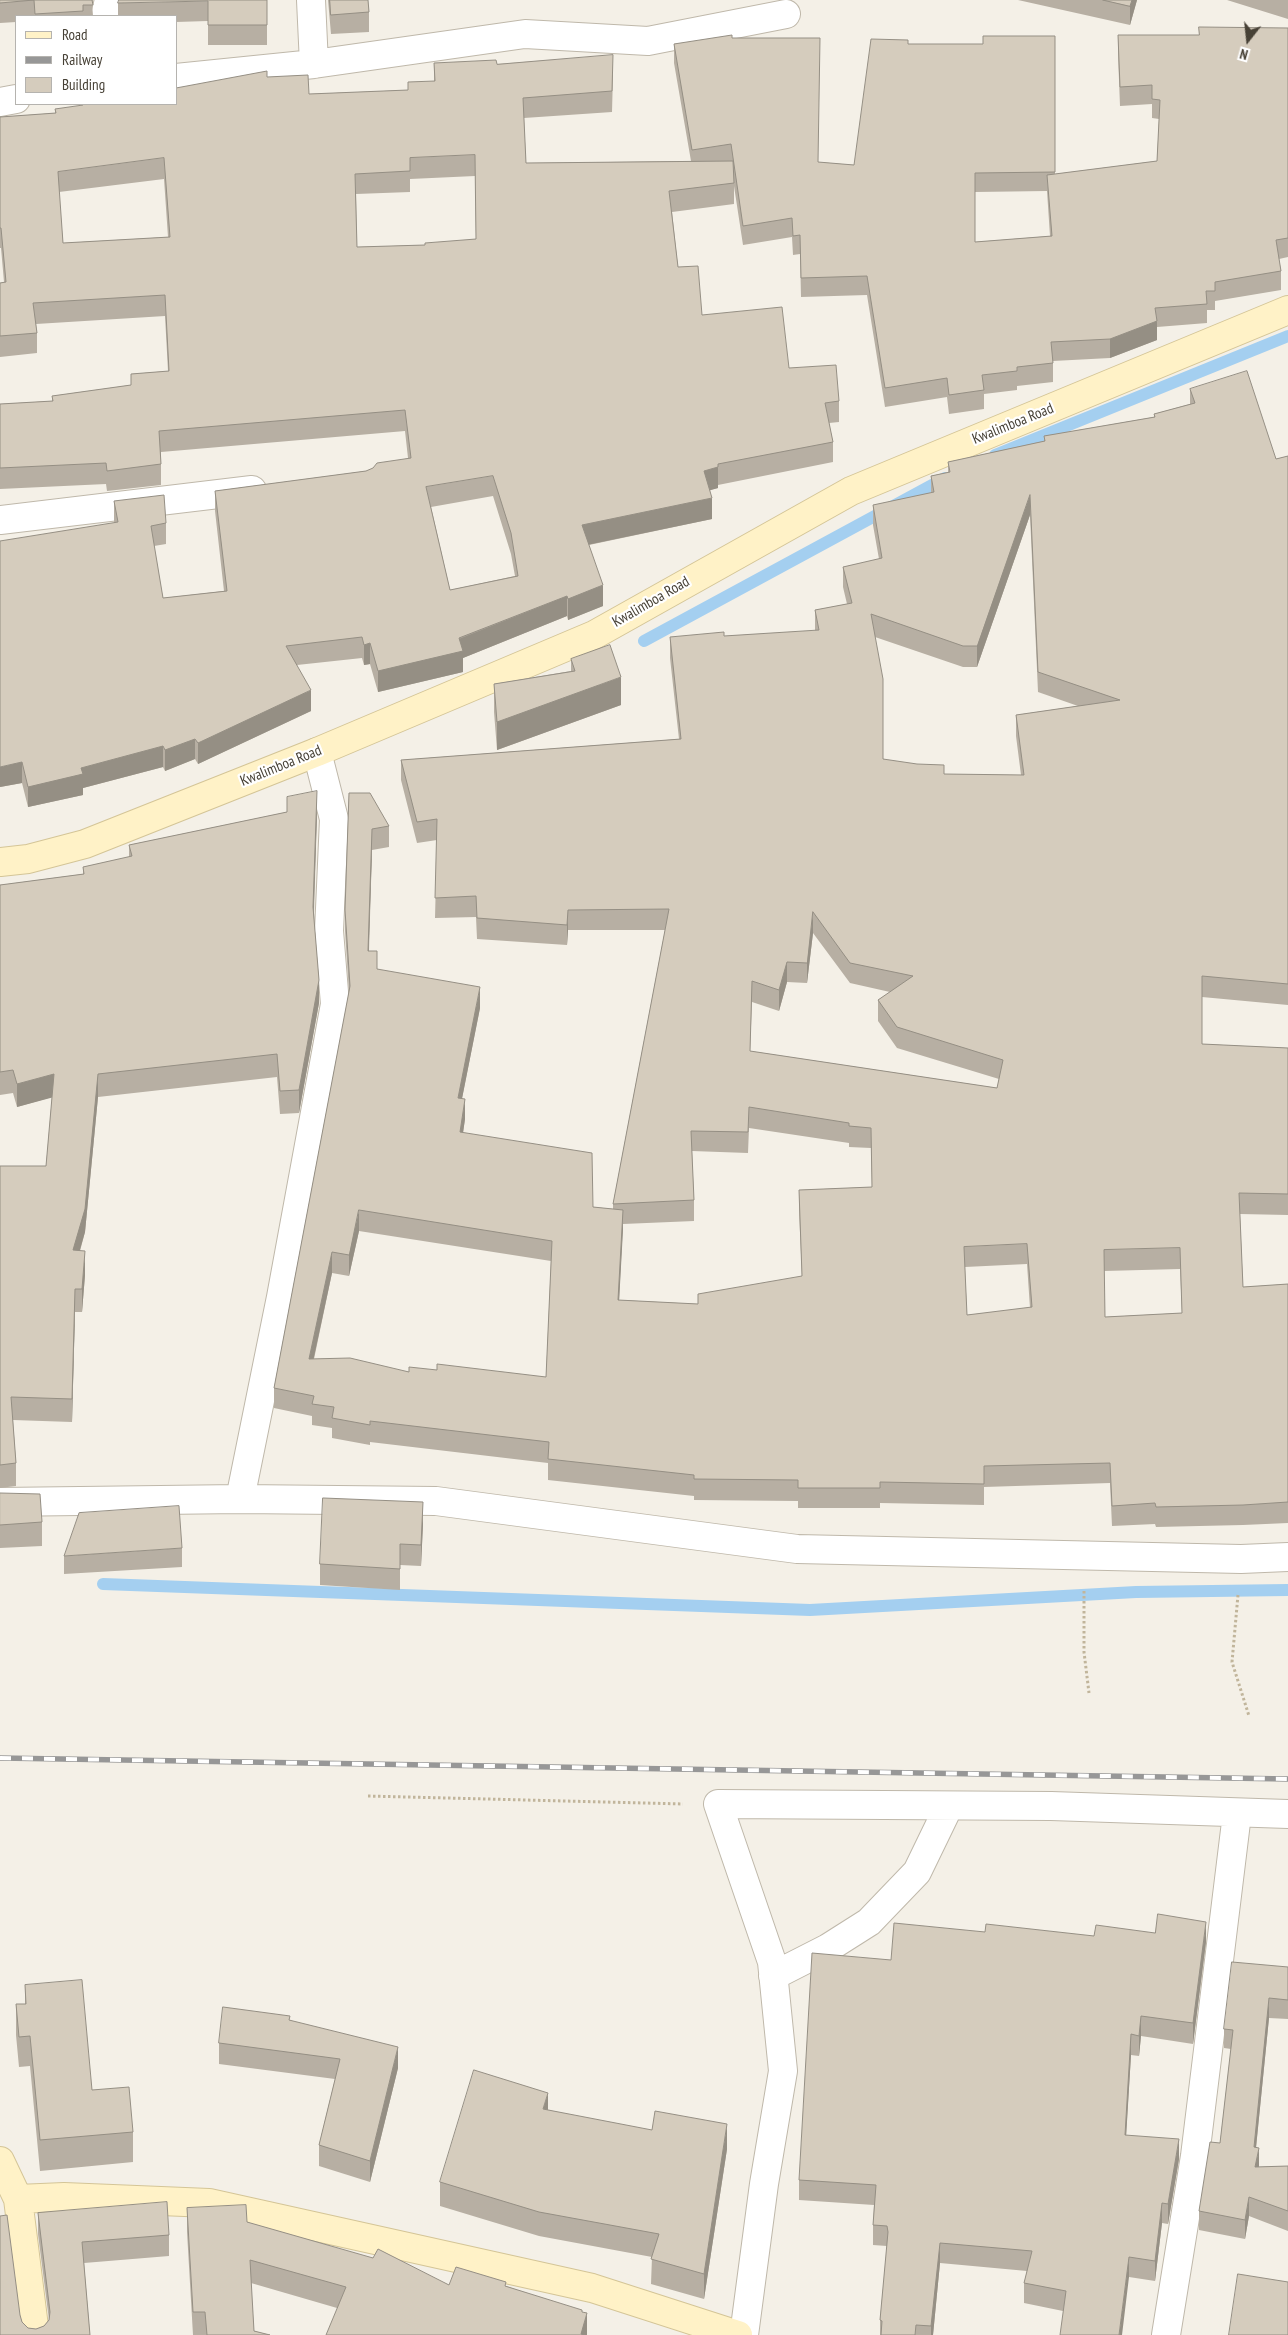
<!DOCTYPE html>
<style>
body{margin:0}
#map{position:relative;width:1288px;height:2335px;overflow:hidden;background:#f4f0e7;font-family:"PT Sans Narrow",sans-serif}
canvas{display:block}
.legend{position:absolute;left:15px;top:15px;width:162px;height:90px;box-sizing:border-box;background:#fff;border:1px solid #b5b3af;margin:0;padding:6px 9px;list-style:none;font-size:15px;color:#474136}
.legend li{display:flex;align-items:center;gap:10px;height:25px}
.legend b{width:25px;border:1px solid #b5b3af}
.north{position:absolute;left:1223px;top:15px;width:50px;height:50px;-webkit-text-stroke:4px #fff;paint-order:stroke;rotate:196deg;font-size:14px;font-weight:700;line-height:20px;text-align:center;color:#474136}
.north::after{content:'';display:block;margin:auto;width:18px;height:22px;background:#474136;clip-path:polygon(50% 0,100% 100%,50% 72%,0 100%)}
</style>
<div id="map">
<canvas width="1288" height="2335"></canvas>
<ul class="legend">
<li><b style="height:6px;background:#fff2c7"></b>Road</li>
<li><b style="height:6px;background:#979797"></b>Railway</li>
<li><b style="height:14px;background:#d5ccbd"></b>Building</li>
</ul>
<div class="north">N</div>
</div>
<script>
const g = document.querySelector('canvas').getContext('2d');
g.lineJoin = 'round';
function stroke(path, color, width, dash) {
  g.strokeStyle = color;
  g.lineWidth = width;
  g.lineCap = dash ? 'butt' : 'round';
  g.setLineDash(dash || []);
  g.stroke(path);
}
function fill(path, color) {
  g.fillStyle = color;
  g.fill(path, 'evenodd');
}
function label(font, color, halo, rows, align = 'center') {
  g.font = font + ' "PT Sans Narrow",sans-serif';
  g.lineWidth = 4.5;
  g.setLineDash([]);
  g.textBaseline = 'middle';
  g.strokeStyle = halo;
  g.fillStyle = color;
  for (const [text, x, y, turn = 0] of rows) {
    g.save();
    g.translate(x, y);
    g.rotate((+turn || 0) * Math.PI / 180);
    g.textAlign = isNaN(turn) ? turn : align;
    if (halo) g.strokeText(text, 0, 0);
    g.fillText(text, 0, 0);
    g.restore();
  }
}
const stream = new Path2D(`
 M 995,455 L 1288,336
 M 644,641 L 945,478
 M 103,1584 L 810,1610 L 1136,1592 L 1288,1590`);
const path = new Path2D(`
 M 1084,1591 L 1084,1652 L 1089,1693
 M 1238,1595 L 1232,1662 L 1249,1716
 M 368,1796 L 683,1804`);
const street = new Path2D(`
 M 311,0 L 314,64
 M 105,16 L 109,0
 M 176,78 L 314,64 L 525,34 L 648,41 L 786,14
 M 0,102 L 16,99
 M 0,520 L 252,490
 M 240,1499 L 281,1297 L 335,1004 L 329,931 L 334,819 L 317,752
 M 0,1502 L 240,1499 L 436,1501 L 797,1549 L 1241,1559 L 1288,1557
 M 773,1976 L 828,1948 L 869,1922 L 917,1872 L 949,1806
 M 744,2335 L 764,2184 L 783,2071 L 772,1962 L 718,1804 L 1051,1806 L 1288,1814
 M 1166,2335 L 1195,2156 L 1237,1814`);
const secondary = new Path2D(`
 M 0,862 L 28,859 L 85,844 L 317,752 L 594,635 L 851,491 L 1288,310
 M 0,2161 L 18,2199 L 35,2335
 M 18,2199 L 64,2197 L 209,2203 L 592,2288 L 738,2335`);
const rail = new Path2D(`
 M 0,1758 L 1288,1779`);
const wall = new Path2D(`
 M 0,0 L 93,0 L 92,3 L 93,16 L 16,16 L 16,22 L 0,23 Z
 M 267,0 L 267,45 L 208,45 L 208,21 L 176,22 L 176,16 L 118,16 L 118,3 Z
 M 328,0 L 368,0 L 369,12 L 369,32 L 331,34 Z
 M 1018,0 L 1137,0 L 1130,25 Z
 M 1227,0 L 1288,0 L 1288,19 Z
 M 1288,28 L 1288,257 L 1279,259 L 1281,271 L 1281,290 L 1215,301 L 1215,310 L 1207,310 L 1207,323 L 1157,327 L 1157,340 L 1110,358 L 1053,361 L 1053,382 L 1017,386 L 1017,390 L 984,394 L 984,409 L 949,414 L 947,397 L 885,407 L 867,295 L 801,297 L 800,254 L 793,255 L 792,237 L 743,245 L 734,186 L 734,204 L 672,212 L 678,267 L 702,315 L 789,368 L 839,401 L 839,422 L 829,423 L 833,442 L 833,462 L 718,485 L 718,488 L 710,490 L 712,519 L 589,545 L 603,606 L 568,620 L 567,616 L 463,658 L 463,672 L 378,692 L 370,664 L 364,665 L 362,658 L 297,665 L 311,711 L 198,764 L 195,759 L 165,771 L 163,767 L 83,788 L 83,795 L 28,807 L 22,783 L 0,787 L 114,523 L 114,501 L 166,523 L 166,544 L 154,546 L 163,598 L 224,591 L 215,511 L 215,491 L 366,471 L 408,458 L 405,431 L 161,452 L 161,485 L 107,491 L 106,484 L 0,489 L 0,404 L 52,401 L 52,396 L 131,385 L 131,374 L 168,371 L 165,316 L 36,324 L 37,333 L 37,353 L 0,357 L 0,283 L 4,282 L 1,248 L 0,248 L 0,117 L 55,113 L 55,109 L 81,106 L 81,104 L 176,104 L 267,77 L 309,94 L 408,90 L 434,81 L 434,63 L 497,64 L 613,75 L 612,112 L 524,118 L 526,163 L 691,161 L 674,63 L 674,44 L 732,38 L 818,162 L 854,165 L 908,44 L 983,44 L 1055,36 L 1055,174 L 1157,161 L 1159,119 L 1152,118 L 1152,104 L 1120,106 L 1118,54 L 1118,35 L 1199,35 ZM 475,176 L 476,239 L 425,245 L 357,247 L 356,194 L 410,192 L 410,179 ZM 164,179 L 168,237 L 63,243 L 59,192 ZM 1047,191 L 1050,236 L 975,242 L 975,192 ZM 493,496 L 511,554 L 515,576 L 450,590 L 431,507 Z
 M 1190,389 L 1276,459 L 1288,456 L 1288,1005 L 1202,997 L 1202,1044 L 1288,1048 L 1288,1215 L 1240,1214 L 1243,1287 L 1288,1284 L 1288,1523 L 1243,1525 L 1156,1527 L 1155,1524 L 1112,1526 L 1110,1483 L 984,1487 L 984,1505 L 880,1503 L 880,1508 L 798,1508 L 798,1501 L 694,1500 L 694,1496 L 548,1480 L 548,1463 L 370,1442 L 370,1445 L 332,1438 L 332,1428 L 312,1425 L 312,1416 L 274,1408 L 274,1388 L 349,992 L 345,931 L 349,793 L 389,826 L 389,847 L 372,850 L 369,951 L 377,969 L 480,1008 L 462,1098 L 465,1119 L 463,1133 L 593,1207 L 613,1209 L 613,1204 L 665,930 L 568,930 L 567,945 L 477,939 L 476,917 L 435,918 L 437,840 L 417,843 L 401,780 L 401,760 L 679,739 L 670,658 L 670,637 L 724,636 L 815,631 L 815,610 L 847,604 L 843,587 L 843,567 L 879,559 L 873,525 L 873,505 L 931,493 L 931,476 L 948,472 L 948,462 L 1044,441 L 1044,436 L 1154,417 L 1154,414 L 1190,404 ZM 1030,515 L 1038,692 L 1078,706 L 1016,715 L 1016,736 L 1021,775 L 944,774 L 883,759 L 875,637 L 963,667 L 977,667 ZM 813,933 L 850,983 L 890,992 L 878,1000 L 878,1021 L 897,1048 L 999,1079 L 997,1088 L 750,1051 L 752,1002 L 779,1011 L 787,982 L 807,983 ZM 749,1128 L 849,1143 L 849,1147 L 871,1148 L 872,1187 L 799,1190 L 799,1210 L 802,1277 L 698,1304 L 619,1300 L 623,1224 L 694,1221 L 694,1200 L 692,1151 L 748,1153 ZM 359,1231 L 551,1261 L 546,1377 L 437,1370 L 409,1372 L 314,1359 L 332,1273 L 349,1276 ZM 1027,1264 L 1030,1308 L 967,1315 L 965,1267 ZM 1180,1269 L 1182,1313 L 1105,1317 L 1104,1271 Z
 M 571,659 L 621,705 L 497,750 L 494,712 L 494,684 L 571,671 Z
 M 287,797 L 317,814 L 314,913 L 319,1003 L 299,1113 L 280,1114 L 277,1077 L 98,1097 L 85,1232 L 80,1251 L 85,1275 L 82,1312 L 75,1312 L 72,1422 L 13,1420 L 16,1463 L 16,1486 L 0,1488 L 0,1166 L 46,1166 L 52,1097 L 17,1107 L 13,1093 L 0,1095 L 0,885 L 83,874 L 83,867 L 129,857 L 129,845 L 287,812 Z
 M 0,1493 L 42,1522 L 42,1546 L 0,1548 Z
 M 423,1524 L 421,1566 L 400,1565 L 400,1590 L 320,1585 L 320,1564 Z
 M 182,1548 L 182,1567 L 64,1574 L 64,1556 Z
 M 985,1932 L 1094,1936 L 1206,1942 L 1193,2044 L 1141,2036 L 1139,2056 L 1131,2055 L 1126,2135 L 1179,2159 L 1168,2224 L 1162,2223 L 1155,2281 L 1129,2277 L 1063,2311 L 1024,2303 L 1024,2283 L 1027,2271 L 940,2263 L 933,2335 L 880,2335 L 880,2320 L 887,2246 L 873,2245 L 873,2225 L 874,2205 L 799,2200 L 799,2180 L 891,1960 Z
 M 1288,1967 L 1288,2019 L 1269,2018 L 1256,2148 L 1259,2167 L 1288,2166 L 1288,2231 L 1249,2216 L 1245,2239 L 1199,2230 L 1199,2211 L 1220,2143 L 1231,2049 L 1224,2048 L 1224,2029 Z
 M 25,1985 L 92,2090 L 133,2132 L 133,2162 L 40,2171 L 30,2066 L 19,2067 L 16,2035 L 16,2004 L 25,2004 Z
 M 290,2020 L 398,2068 L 370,2182 L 319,2166 L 319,2145 L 335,2079 L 219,2064 L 219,2043 Z
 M 548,2110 L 727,2149 L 704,2299 L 651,2284 L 652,2257 L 539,2236 L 440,2206 L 440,2182 Z
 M 187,2208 L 247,2222 L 449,2285 L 506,2286 L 582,2312 L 587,2335 L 337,2308 L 251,2283 L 254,2331 L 270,2335 L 193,2335 L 187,2232 Z
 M 38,2213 L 169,2235 L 169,2256 L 84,2263 L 90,2335 L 0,2335 L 20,2315 L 22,2322 L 28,2328 L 36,2329 L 44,2326 L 49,2320 L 38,2234 Z`);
const shadedWall = new Path2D(`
 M 1132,0 L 1137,0 L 1130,25 L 1130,6 Z
 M 1157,321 L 1157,340 L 1110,358 L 1110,339 Z
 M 718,467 L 718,488 L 704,492 L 704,471 Z
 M 1030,495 L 1030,515 L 977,667 L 977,646 Z
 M 712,498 L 712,519 L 582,546 L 582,525 Z
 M 603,585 L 603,606 L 568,620 L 568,599 Z
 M 567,596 L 567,616 L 463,658 L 463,672 L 378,692 L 378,671 Z
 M 370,643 L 370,664 L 364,665 L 364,645 Z
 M 621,677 L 621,705 L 497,750 L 497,722 Z
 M 311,690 L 311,711 L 198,764 L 198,743 Z
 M 195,739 L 195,759 L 165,771 L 165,750 Z
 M 163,746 L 163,767 L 83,788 L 83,795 L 28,807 L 28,787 L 81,768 Z
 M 22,762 L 22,783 L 0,787 L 0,767 Z
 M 317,791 L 317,814 L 313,930 L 313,907 Z
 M 372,829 L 372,850 L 368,971 L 368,951 Z
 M 568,910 L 568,930 L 567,945 L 567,925 Z
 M 813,912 L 813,933 L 807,983 L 807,963 Z
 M 787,962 L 787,982 L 779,1011 L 779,990 Z
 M 319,980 L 319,1003 L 299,1113 L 299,1090 Z
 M 480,987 L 480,1008 L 458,1119 L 458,1098 Z
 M 54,1074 L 54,1097 L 17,1107 L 17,1084 Z
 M 98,1074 L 98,1097 L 85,1232 L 73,1274 L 73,1250 Z
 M 465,1099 L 465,1119 L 460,1153 L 460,1132 Z
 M 359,1210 L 359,1231 L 349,1276 L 349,1255 Z
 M 623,1210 L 623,1230 L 618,1321 L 618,1300 Z
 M 85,1251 L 85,1275 L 82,1312 L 82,1289 Z
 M 332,1252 L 332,1273 L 309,1380 L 309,1359 Z
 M 75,1289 L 75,1312 L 72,1422 L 72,1399 Z
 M 423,1502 L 423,1524 L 421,1566 L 421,1545 Z
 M 1206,1922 L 1206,1942 L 1193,2044 L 1193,2023 Z
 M 1269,1998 L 1269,2018 L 1254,2167 L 1254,2147 Z
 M 1141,2016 L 1141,2036 L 1139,2056 L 1139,2036 Z
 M 1131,2034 L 1131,2055 L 1125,2155 L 1125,2135 Z
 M 398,2047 L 398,2068 L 370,2182 L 370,2161 Z
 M 548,2093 L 548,2117 L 543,2109 Z
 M 727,2124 L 727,2149 L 704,2299 L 704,2274 Z
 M 1179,2139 L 1179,2159 L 1168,2224 L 1168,2204 Z
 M 1259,2148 L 1259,2168 L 1255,2167 Z
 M 1249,2197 L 1249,2216 L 1245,2239 L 1245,2220 Z
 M 1162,2203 L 1162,2223 L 1155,2281 L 1155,2261 Z
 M 940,2243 L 940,2263 L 933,2335 L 931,2335 L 931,2326 Z
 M 1129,2257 L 1129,2277 L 1122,2335 L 1119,2335 Z
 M 582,2310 L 582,2329 L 587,2313 L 587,2335 L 581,2335 Z`);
const building = new Path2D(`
 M 0,0 L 92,0 L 93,5 L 83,5 L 83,11 L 35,14 L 34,0 L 0,3 Z
 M 119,0 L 267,0 L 267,25 L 208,25 L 208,1 L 118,3 Z
 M 330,0 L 368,0 L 369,12 L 331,15 Z
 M 1103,0 L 1132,0 L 1130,6 Z
 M 1199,27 L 1288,28 L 1288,238 L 1276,240 L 1281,271 L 1215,282 L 1215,291 L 1206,291 L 1207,304 L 1155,308 L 1157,321 L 1110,339 L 1051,342 L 1053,363 L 1017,367 L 1017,371 L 982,375 L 984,390 L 949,395 L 947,378 L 885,388 L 867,276 L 801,278 L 800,235 L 793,236 L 792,218 L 743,226 L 731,144 L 692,150 L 674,44 L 732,35 L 732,38 L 820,38 L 818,162 L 854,165 L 871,39 L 908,40 L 908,44 L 983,44 L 983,36 L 1055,36 L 1055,172 L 975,173 L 975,242 L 1052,236 L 1047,175 L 1157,161 L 1160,100 L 1152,99 L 1152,85 L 1120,87 L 1118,35 L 1199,35 Z
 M 613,55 L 612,91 L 523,98 L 526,163 L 733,161 L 734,183 L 669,191 L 678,267 L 698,266 L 702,315 L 782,307 L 789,368 L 836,365 L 839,401 L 825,403 L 833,442 L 718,464 L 718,467 L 704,471 L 712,498 L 582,525 L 603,585 L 568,599 L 567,596 L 459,638 L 463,651 L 378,671 L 370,643 L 364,645 L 362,637 L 286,646 L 311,690 L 198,743 L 195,739 L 165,750 L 163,746 L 81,768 L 83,774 L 28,787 L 22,762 L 0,767 L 0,541 L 118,522 L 114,501 L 164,495 L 166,523 L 151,526 L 163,598 L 227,591 L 215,491 L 366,471 L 373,468 L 377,463 L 411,458 L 405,410 L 159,431 L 161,464 L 107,471 L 106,463 L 0,468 L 0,404 L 53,401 L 52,396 L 131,385 L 131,374 L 169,371 L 165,295 L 33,303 L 37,333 L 0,336 L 0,283 L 6,282 L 1,228 L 0,228 L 0,117 L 56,113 L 55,109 L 83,105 L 82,104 L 176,104 L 176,88 L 267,71 L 267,77 L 308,75 L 309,94 L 408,90 L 408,82 L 435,81 L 434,63 L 496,60 L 497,64 ZM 475,155 L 476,239 L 425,243 L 425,245 L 357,247 L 355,174 L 410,171 L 410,158 ZM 164,158 L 170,237 L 63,243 L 58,172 ZM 493,476 L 511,533 L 518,576 L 450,590 L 426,487 Z
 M 1247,371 L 1276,459 L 1288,456 L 1288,984 L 1202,976 L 1202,1044 L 1288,1048 L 1288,1194 L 1239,1193 L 1243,1287 L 1288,1284 L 1288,1502 L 1243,1505 L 1156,1507 L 1155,1503 L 1112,1506 L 1110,1463 L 984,1466 L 984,1484 L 880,1482 L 880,1488 L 798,1488 L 798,1480 L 694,1479 L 694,1475 L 548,1459 L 549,1442 L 370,1421 L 370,1425 L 332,1418 L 334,1407 L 312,1404 L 314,1396 L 274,1388 L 350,986 L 345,910 L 349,793 L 370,793 L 389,826 L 372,829 L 368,951 L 377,951 L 377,969 L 480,987 L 458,1098 L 465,1099 L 460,1132 L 592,1153 L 593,1207 L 623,1210 L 618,1300 L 698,1304 L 698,1294 L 802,1276 L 799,1190 L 872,1187 L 871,1128 L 849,1126 L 849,1123 L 749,1107 L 748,1132 L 691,1131 L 694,1200 L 613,1204 L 669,909 L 568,910 L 567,925 L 477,918 L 476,896 L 435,898 L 437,819 L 417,822 L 401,760 L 681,739 L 670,637 L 724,632 L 724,636 L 819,630 L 815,610 L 852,603 L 843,567 L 882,558 L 873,505 L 934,492 L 931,476 L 950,472 L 948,462 L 1045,441 L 1044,436 L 1155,417 L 1154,414 L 1195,403 L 1190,389 ZM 1030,495 L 1038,672 L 1120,700 L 1016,715 L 1024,775 L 944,774 L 944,765 L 917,764 L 883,759 L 883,679 L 871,614 L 963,646 L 977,646 ZM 813,912 L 850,963 L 913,976 L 878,1000 L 897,1027 L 1003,1060 L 997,1088 L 750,1051 L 752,981 L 779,990 L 787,962 L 807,963 ZM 359,1210 L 552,1241 L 546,1377 L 437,1364 L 437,1370 L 409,1367 L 409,1372 L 350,1358 L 309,1359 L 332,1252 L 349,1255 ZM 1027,1244 L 1032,1307 L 967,1315 L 964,1247 ZM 1180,1248 L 1182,1313 L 1105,1317 L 1104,1250 Z
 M 610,645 L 621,677 L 497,722 L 494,684 L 575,671 L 571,659 Z
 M 317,791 L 313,907 L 319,980 L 299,1090 L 280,1091 L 277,1054 L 98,1074 L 85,1209 L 73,1250 L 85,1251 L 82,1289 L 75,1289 L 72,1399 L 11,1397 L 16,1463 L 0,1465 L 0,1166 L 46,1166 L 54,1074 L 17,1084 L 13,1070 L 0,1072 L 0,885 L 84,874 L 83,867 L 132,856 L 129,845 L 287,812 L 287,797 Z
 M 0,1493 L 40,1494 L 42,1522 L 0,1525 Z
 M 323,1498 L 423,1502 L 421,1545 L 400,1544 L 400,1569 L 320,1564 Z
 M 179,1506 L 182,1548 L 64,1556 L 79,1513 Z
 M 1158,1914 L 1206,1922 L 1193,2023 L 1141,2016 L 1139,2036 L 1131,2034 L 1125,2135 L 1179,2139 L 1168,2204 L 1162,2203 L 1155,2261 L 1129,2257 L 1119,2335 L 1060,2335 L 1066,2291 L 1024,2283 L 1032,2251 L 940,2243 L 931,2326 L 916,2325 L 915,2335 L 881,2335 L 882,2321 L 880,2320 L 888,2232 L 887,2226 L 873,2225 L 876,2185 L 799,2180 L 812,1953 L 891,1960 L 894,1923 L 985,1932 L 986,1924 L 1094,1936 L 1096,1925 L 1155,1933 Z
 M 1232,1962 L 1288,1967 L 1288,2000 L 1269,1998 L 1254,2147 L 1259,2148 L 1255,2167 L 1288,2166 L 1288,2211 L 1249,2197 L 1245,2220 L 1199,2211 L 1210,2142 L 1220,2143 L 1233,2030 L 1224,2029 Z
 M 82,1980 L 92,2090 L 129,2087 L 133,2132 L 40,2140 L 30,2036 L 19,2037 L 16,2004 L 26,2004 L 25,1985 Z
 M 223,2007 L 290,2016 L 289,2020 L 398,2047 L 370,2161 L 319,2145 L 340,2059 L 219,2043 Z
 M 474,2070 L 548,2093 L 543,2109 L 652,2130 L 655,2111 L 727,2124 L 704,2274 L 651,2259 L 659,2234 L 539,2212 L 440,2182 Z
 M 167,2202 L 169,2235 L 82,2242 L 90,2335 L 0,2335 L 0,2216 L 7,2215 L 20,2315 L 22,2322 L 28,2328 L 36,2329 L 44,2326 L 49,2320 L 50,2312 L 38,2213 Z
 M 246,2205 L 247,2222 L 373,2258 L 378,2249 L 449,2285 L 456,2267 L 506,2282 L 505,2286 L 582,2310 L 582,2312 L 587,2313 L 581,2334 L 585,2335 L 326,2335 L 346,2287 L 250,2260 L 254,2331 L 270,2335 L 207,2335 L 205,2312 L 193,2312 L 187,2208 Z
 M 1238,2274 L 1288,2282 L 1288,2335 L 1229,2335 Z`);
const streetNames = [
 ["Kwalimboa Road",1013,424,-22],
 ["Kwalimboa Road",651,602,-30],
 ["Kwalimboa Road",281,766,-22]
];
stroke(stream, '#a4cff0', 12);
stroke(street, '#bfb8aa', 30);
stroke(secondary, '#d4c597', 30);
stroke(path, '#c1b59b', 3, [2.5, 2.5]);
stroke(street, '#fff', 28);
stroke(secondary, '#fff2c7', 28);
stroke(rail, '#979797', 5.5);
stroke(rail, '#fff', 4, [11]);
fill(wall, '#b7afa3');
fill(shadedWall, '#958f84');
fill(building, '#d5ccbd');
stroke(building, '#958f84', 1);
label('15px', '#474136', '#fff', streetNames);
</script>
